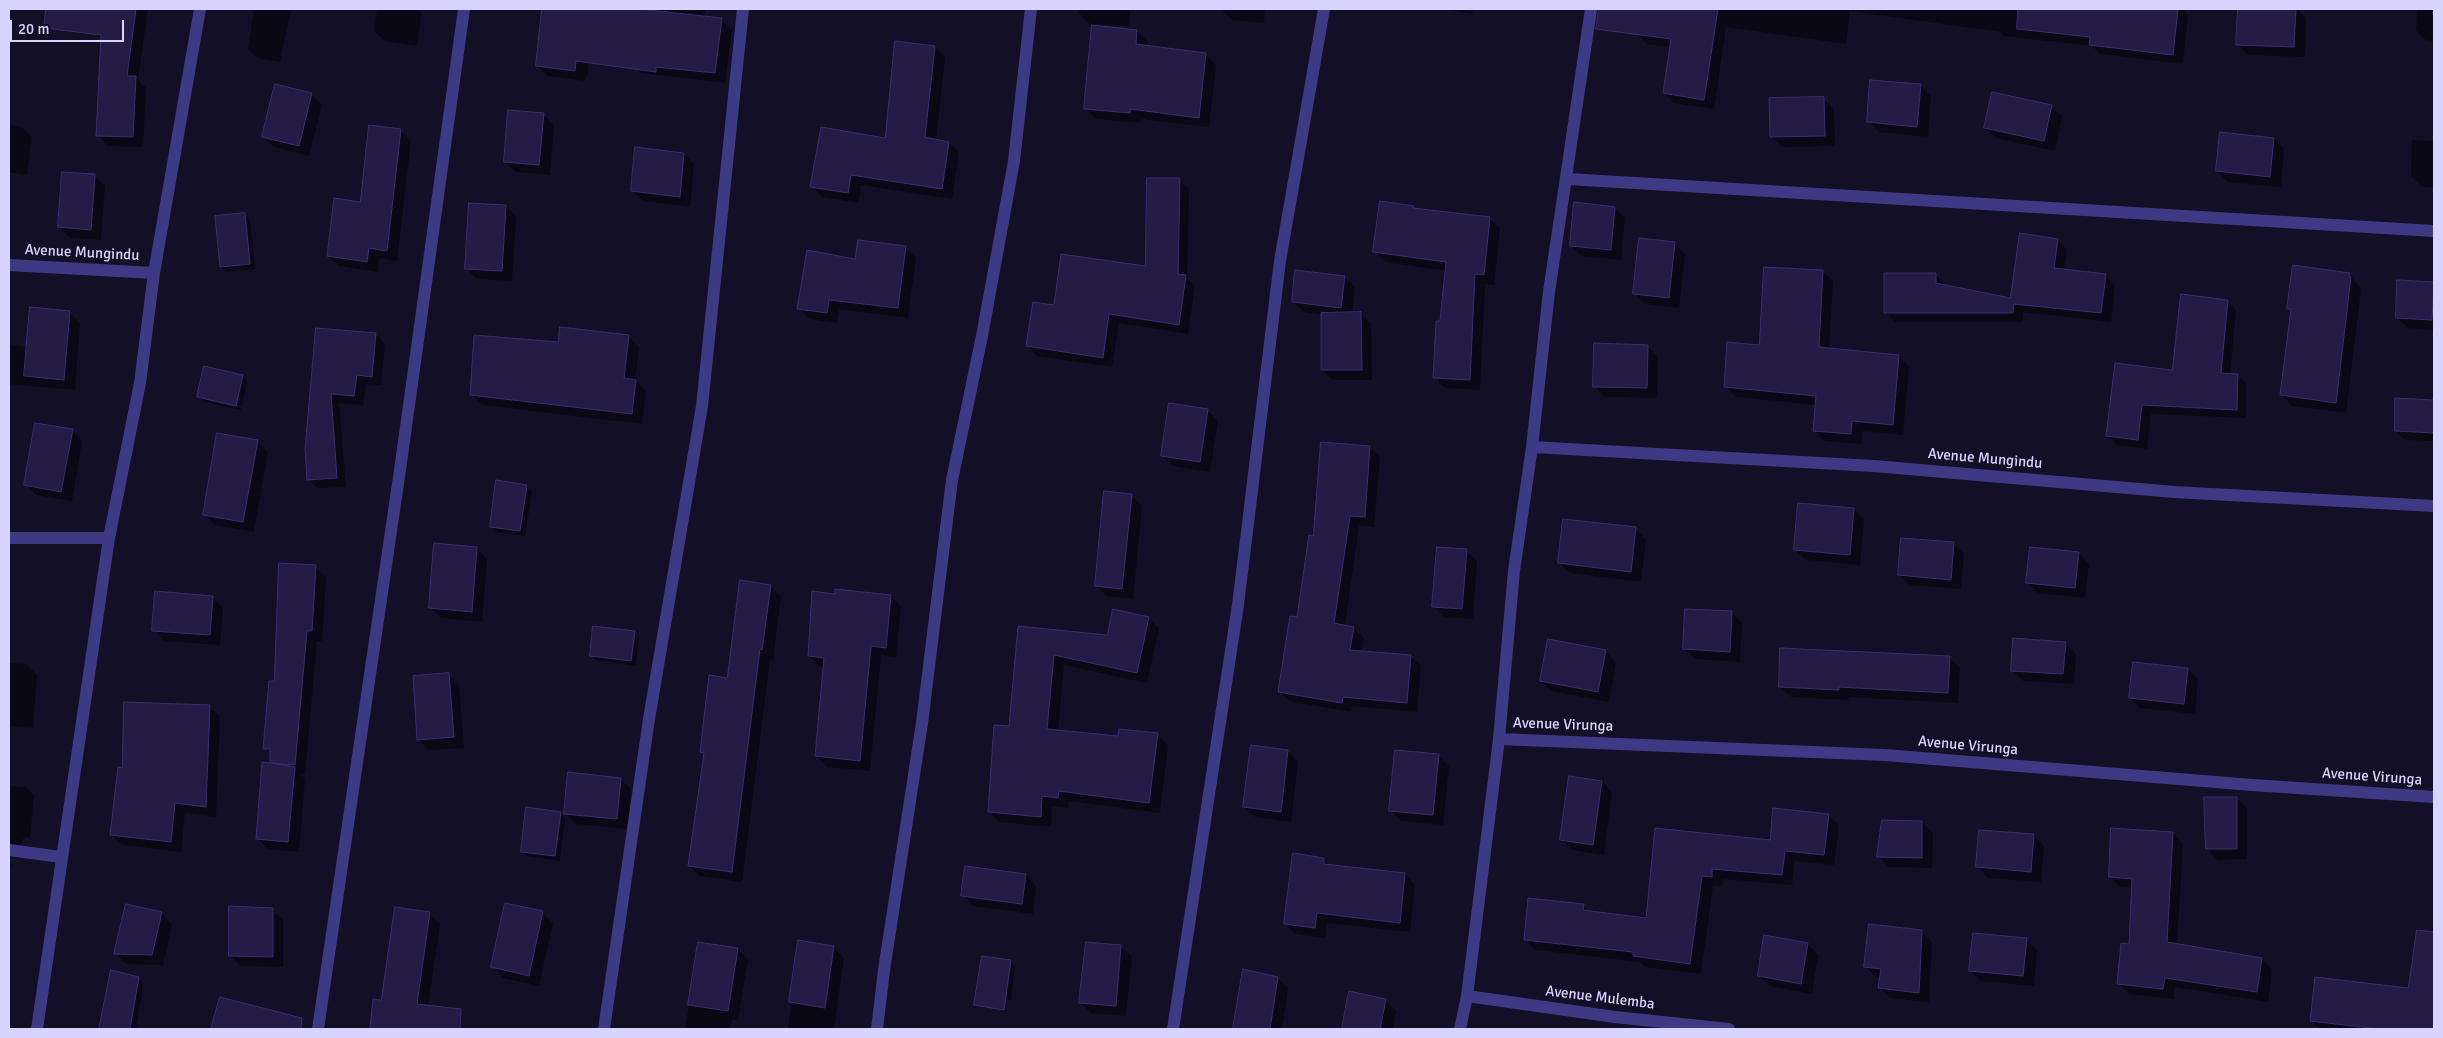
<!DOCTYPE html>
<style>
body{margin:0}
#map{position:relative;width:2443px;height:1038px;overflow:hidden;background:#130f26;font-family:Signika,sans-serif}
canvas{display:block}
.frame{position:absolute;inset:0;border:10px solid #d9d4ff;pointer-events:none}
.scale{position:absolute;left:10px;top:20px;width:114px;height:22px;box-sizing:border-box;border:2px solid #d9d4ff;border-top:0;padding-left:6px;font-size:15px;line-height:18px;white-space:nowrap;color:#d9d4ff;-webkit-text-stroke:4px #130f26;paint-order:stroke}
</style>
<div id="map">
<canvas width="2443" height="1038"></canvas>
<div class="frame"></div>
<div class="scale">20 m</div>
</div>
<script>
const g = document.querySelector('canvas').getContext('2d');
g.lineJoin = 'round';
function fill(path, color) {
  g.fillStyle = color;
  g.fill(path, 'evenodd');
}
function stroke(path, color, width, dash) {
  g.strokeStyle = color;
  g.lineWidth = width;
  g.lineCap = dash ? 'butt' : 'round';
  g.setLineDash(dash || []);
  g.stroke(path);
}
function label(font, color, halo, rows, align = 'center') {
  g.font = font + ' Signika,sans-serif';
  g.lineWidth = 4;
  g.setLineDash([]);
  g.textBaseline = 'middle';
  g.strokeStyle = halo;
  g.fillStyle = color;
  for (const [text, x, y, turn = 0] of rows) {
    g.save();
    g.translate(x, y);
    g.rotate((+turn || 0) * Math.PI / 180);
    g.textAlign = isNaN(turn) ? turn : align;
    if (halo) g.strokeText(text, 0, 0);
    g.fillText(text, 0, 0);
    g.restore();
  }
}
const shadow = new Path2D(`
 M 99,9 L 148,9 L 138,80 L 146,88 L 143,147 L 108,146 L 97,135 L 102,41 L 96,34 Z
 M 254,9 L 291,9 L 280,62 L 257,58 L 248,49 Z
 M 377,9 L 422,9 L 417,46 L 385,41 L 374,31 Z
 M 544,9 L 590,9 L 588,72 L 585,81 L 548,76 L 537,66 Z
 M 635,9 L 705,9 L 704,17 L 721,19 L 732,30 L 725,83 L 641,73 L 630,63 Z
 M 1080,9 L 1130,9 L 1129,26 L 1090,24 L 1079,13 Z
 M 1221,9 L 1265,9 L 1264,23 L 1232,20 Z
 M 1441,9 L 1473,9 L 1472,14 Z
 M 1640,9 L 2182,9 L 2188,15 L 2183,64 L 2101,54 L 2092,46 L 2004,36 L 2000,32 L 1850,11 L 1846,44 L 1726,27 L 1714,109 L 1674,103 L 1664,93 L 1671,47 L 1647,44 L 1637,34 Z
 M 2239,9 L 2297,9 L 2306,18 L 2305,57 L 2248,55 L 2237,44 Z
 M 2417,9 L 2434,9 L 2434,41 L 2426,40 L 2416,30 Z
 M 1137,31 L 1148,42 L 1147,46 L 1205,54 L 1216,65 L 1209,127 L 1141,119 L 1140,123 L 1096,119 L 1085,108 Z
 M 935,47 L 945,57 L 936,141 L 949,143 L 959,153 L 952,199 L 861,185 L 858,203 L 822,197 L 812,186 L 886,139 Z
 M 1920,85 L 1931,96 L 1928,137 L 1879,132 L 1869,122 Z
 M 311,94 L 322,105 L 309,156 L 274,147 L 263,137 Z
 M 1824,99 L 1834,109 L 1835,146 L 1782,147 L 1771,136 Z
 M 2051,106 L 2062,117 L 2055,151 L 1996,138 L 1986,128 Z
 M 543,114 L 554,125 L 550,175 L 516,172 L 505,162 Z
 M 9,125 L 21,127 L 32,137 L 27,175 L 9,172 Z
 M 370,126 L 401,131 L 411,141 L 397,261 L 379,258 L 378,272 L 339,266 L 329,256 L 361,203 Z
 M 2274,139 L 2284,149 L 2281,187 L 2228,182 L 2217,171 Z
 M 2412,140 L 2434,141 L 2434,187 L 2422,187 L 2411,176 Z
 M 684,154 L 694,164 L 690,207 L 643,201 L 632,191 Z
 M 94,176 L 105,186 L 101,240 L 70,238 L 59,227 Z
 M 1179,179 L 1189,189 L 1187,278 L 1195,286 L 1188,334 L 1119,323 L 1112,367 L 1037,356 L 1028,346 L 1147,267 Z
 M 506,206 L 516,217 L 512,281 L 477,279 L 466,268 Z
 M 1413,207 L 1415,209 L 1489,218 L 1500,228 L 1494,285 L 1485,284 L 1480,390 L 1445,388 L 1434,377 L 1447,271 L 1385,262 L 1375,251 Z
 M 1614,208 L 1625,218 L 1621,260 L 1581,256 L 1571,246 Z
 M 245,215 L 250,220 L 255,269 L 226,272 L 221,267 Z
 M 2058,240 L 2067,250 L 2064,270 L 2106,276 L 2115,285 L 2111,322 L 2023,312 L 2023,322 L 1895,322 L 1885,312 L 1936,274 L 1945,286 L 2011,299 Z
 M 1674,243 L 1685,254 L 1679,308 L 1645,304 L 1635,294 Z
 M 905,247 L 916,258 L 908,318 L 839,309 L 837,323 L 809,319 L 799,308 L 856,260 Z
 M 1822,271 L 1833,281 L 1829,350 L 1899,356 L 1909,367 L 1903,435 L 1862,431 L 1861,444 L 1825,441 L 1814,430 L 1816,405 L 1736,397 L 1725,386 Z
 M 2349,274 L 2361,289 L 2346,413 L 2292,406 L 2282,395 L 2292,312 L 2288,308 Z
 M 1344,277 L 1355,287 L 1352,314 L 1361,314 L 1371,324 L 1372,380 L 1333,380 L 1322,370 L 1322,315 L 1304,312 L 1293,302 Z
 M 2433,283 L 2434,330 L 2408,328 L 2397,318 Z
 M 2227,301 L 2236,310 L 2230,375 L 2237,375 L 2246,384 L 2246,418 L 2151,414 L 2147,449 L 2117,445 L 2108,436 L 2173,371 Z
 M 69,312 L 80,323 L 75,390 L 9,384 L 9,344 L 28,347 Z
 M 317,329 L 376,334 L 385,344 L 381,385 L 366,384 L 363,405 L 339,403 L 346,487 L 317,488 L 308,479 Z
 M 628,336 L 639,347 L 635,380 L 646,391 L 642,424 L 482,405 L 471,394 L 559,344 Z
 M 1648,346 L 1658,357 L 1657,398 L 1605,397 L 1594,386 Z
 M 242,376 L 247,382 L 242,406 L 203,397 L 203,399 L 241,408 L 241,410 L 204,402 L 199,396 Z
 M 2396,400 L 2434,401 L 2434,441 L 2405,440 L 2396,431 Z
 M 1207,410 L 1218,421 L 1210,472 L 1173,466 L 1162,456 Z
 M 72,431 L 82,441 L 72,501 L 36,495 L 26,484 Z
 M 257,442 L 268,452 L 254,532 L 215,525 L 204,514 Z
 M 1370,447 L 1380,457 L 1374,527 L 1359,525 L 1345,626 L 1354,628 L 1364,638 L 1361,653 L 1411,656 L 1421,666 L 1417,712 L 1352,706 L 1351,712 L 1289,701 L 1279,691 L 1298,618 L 1314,537 Z
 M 526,486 L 532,491 L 525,536 L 496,532 L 491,526 Z
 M 1131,495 L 1142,506 L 1133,599 L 1107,596 L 1096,586 Z
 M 1854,509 L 1864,520 L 1860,565 L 1806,560 L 1795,550 Z
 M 1635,528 L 1646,539 L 1641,582 L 1570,573 L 1559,563 Z
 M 1953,543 L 1964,554 L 1961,589 L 1910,585 L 1899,575 Z
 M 476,548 L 487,559 L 482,622 L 441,618 L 430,607 Z
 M 1466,551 L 1477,561 L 1473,619 L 1444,617 L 1433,606 Z
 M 2079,553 L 2089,564 L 2085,598 L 2038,593 L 2027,582 Z
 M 315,567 L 326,577 L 322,641 L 317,641 L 305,775 L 301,775 L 305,779 L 299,852 L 268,849 L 257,838 L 271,765 L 271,755 L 265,748 L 275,682 Z
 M 771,586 L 781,597 L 773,660 L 770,659 L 742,882 L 700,876 L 689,866 L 705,756 L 701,751 L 728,679 Z
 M 836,595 L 891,596 L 901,607 L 896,657 L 881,655 L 870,771 L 827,767 L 817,756 L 824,667 L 820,666 L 809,656 Z
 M 212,597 L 223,608 L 220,645 L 164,641 L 154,630 Z
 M 1732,612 L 1742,623 L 1740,662 L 1695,659 L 1684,649 Z
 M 1148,618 L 1159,628 L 1147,683 L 1064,665 L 1058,732 L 1119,737 L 1157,735 L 1168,745 L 1160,813 L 1069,801 L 1068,808 L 1052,806 L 1051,827 L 999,822 L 989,811 L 1010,727 L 1019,628 L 1108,637 Z
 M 634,633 L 639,638 L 636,666 L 596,660 L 591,655 Z
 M 2065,643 L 2076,654 L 2074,684 L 2023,681 L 2012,670 Z
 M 1605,651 L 1616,662 L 1609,702 L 1551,691 L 1541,681 Z
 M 1949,657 L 1960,668 L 1958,703 L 1849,697 L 1849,700 L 1791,697 L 1780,687 Z
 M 9,663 L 26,664 L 37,675 L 33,728 L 9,726 Z
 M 2188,669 L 2198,679 L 2195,714 L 2140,708 L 2130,698 Z
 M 449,675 L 459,685 L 464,748 L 429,750 L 418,739 Z
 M 210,707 L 220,717 L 216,817 L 185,813 L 181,852 L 122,845 L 111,835 L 123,769 Z
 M 1288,751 L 1298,762 L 1291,822 L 1255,817 L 1244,807 Z
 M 1438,755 L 1449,766 L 1443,825 L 1401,821 L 1390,810 Z
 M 620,779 L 631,789 L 627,829 L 576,824 L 565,813 Z
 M 1602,782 L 1612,792 L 1604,855 L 1572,850 L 1562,839 Z
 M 9,786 L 26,787 L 34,795 L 30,838 L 24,837 L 19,850 L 10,853 L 9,862 L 12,866 L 9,874 Z
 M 2236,798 L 2247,808 L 2247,859 L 2218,860 L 2207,849 Z
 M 560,813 L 565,818 L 560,861 L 527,856 L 522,851 Z
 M 1828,815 L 1839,825 L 1834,865 L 1795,861 L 1792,885 L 1723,879 L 1722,887 L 1713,886 L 1701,974 L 1645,967 L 1640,962 L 1536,950 L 1526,940 L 1583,905 L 1590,912 L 1647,919 L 1656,829 L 1771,842 Z
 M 1922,822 L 1933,833 L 1932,868 L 1889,867 L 1879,857 Z
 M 2173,833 L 2183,844 L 2177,945 L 2262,959 L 2272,970 L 2268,1002 L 2175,987 L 2174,999 L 2129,994 L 2118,983 L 2130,945 L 2133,888 L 2120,887 L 2110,877 Z
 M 2033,835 L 2044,846 L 2041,882 L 1988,878 L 1978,867 Z
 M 1324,859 L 1330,866 L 1405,874 L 1415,885 L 1410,932 L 1327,923 L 1325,938 L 1296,934 L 1285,923 Z
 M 1026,875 L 1036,886 L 1033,914 L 973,906 L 963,895 Z
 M 2434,909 L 2434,1029 L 2320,1029 L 2311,1021 L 2409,990 L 2430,951 Z
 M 272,910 L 283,920 L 283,967 L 241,966 L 230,956 Z
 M 542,913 L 553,923 L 539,986 L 503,978 L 493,967 Z
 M 162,914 L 172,924 L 163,965 L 126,964 L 116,954 Z
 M 429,914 L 440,924 L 427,1013 L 430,1016 L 429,1029 L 371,1029 L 374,1000 L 382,1001 Z
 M 1921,931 L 1932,942 L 1929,1002 L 1890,998 L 1879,987 L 1881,978 L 1876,977 L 1865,966 Z
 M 1765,937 L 1808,944 L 1818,955 L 1812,994 L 1770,986 L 1759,976 Z
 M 2026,940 L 2037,950 L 2034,986 L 1981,981 L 1970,971 Z
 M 800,942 L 833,947 L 844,958 L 834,1029 L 788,1029 Z
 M 699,943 L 737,949 L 748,959 L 738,1020 L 732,1020 L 730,1029 L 685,1029 Z
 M 1087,943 L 1121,947 L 1132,957 L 1126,1016 L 1091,1013 L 1080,1002 Z
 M 1010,961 L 1015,966 L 1011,1000 L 982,998 Z
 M 1244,971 L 1278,978 L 1288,988 L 1282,1029 L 1234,1029 Z
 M 112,972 L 138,978 L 143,983 L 136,1029 L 101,1029 Z
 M 1350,993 L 1386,1000 L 1396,1011 L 1393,1029 L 1344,1029 Z
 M 220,999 L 278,1021 L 276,1029 L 213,1029 Z`);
const building = new Path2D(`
 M 46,9 L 136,9 L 127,76 L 136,76 L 133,137 L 96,136 L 101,35 L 44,28 Z
 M 542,9 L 639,9 L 722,18 L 715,73 L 656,67 L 656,72 L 576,61 L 575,71 L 536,66 Z
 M 1599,9 L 1718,9 L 1704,100 L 1663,93 L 1671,39 L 1596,29 Z
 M 2018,9 L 2178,9 L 2173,55 L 2089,45 L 2090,37 L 2017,29 Z
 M 2238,9 L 2296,9 L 2294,47 L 2236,45 Z
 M 1092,25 L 1137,30 L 1136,44 L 1206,53 L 1199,118 L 1130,109 L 1130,113 L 1084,109 Z
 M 895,41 L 935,46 L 925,137 L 949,142 L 942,189 L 851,175 L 848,193 L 810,187 L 821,127 L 885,138 Z
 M 1870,80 L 1921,84 L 1917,127 L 1867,122 Z
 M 275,84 L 312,93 L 299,146 L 262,137 Z
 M 1992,92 L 2052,105 L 2044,141 L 1984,128 Z
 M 1824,97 L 1825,136 L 1770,137 L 1769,98 Z
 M 508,110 L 544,113 L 539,165 L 504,162 Z
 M 369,125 L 401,129 L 387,251 L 369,248 L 367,262 L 327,256 L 334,198 L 360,202 Z
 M 2220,132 L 2274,138 L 2270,177 L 2216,171 Z
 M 635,147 L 684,153 L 680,197 L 631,191 Z
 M 62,172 L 95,174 L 91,230 L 58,227 Z
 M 1147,178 L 1180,178 L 1178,274 L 1186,275 L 1179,325 L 1109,314 L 1103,358 L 1026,346 L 1033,302 L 1054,305 L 1061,254 L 1145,266 Z
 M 1380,201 L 1414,206 L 1413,208 L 1490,217 L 1484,275 L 1475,274 L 1470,380 L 1433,378 L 1436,321 L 1440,321 L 1446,262 L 1373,252 Z
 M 1574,202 L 1615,207 L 1611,250 L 1570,246 Z
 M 469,203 L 506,205 L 502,271 L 465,269 Z
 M 245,213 L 250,264 L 220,267 L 215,216 Z
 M 2020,233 L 2058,239 L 2054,268 L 2106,274 L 2101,313 L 2014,304 L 2013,313 L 1884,313 L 1884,273 L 1936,273 L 1936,283 L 2010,298 Z
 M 1639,238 L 1675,242 L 1669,298 L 1633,294 Z
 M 858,240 L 906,246 L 898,308 L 829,300 L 827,313 L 797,309 L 807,250 L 855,259 Z
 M 2293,265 L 2350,273 L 2349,277 L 2351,277 L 2336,403 L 2280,395 L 2291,309 L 2287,309 Z
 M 1764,267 L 1823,270 L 1819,347 L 1899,355 L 1893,425 L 1852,421 L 1851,434 L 1813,431 L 1816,396 L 1724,387 L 1727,342 L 1759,345 Z
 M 1295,270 L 1345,276 L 1341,308 L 1292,302 Z
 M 2397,280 L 2434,282 L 2432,320 L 2396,318 Z
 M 2181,294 L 2228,300 L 2221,373 L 2238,374 L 2237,410 L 2142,405 L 2138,440 L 2106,436 L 2115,363 L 2172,370 Z
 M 30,307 L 70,311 L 64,380 L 24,376 Z
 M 1361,312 L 1362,370 L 1321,370 L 1321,313 Z
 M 560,327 L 629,335 L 624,378 L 636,380 L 632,414 L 470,395 L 474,335 L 558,342 Z
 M 316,328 L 376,333 L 372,377 L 357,375 L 354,396 L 331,394 L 337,478 L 307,480 L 305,450 Z
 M 1594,343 L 1648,345 L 1647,388 L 1593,387 Z
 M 204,366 L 243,375 L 236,406 L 197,397 Z
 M 2395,398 L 2434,400 L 2434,433 L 2395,431 Z
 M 1169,403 L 1208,409 L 1200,462 L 1161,456 Z
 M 35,423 L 73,429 L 61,492 L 24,485 Z
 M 217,433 L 258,440 L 243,522 L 203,515 Z
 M 1321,442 L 1370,446 L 1365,517 L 1350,516 L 1334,623 L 1354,627 L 1350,650 L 1411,655 L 1407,703 L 1343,697 L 1342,703 L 1278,692 L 1290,616 L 1297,617 L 1309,535 L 1313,536 Z
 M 496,480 L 527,485 L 520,531 L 490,527 Z
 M 1104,491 L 1132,494 L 1122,589 L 1095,586 Z
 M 1798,503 L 1854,508 L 1850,555 L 1794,550 Z
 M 1563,519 L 1636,527 L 1631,572 L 1558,563 Z
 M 1901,538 L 1954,542 L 1951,580 L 1898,575 Z
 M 434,543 L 477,547 L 472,612 L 429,608 Z
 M 1437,547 L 1467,549 L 1462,609 L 1432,607 Z
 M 2030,547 L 2079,552 L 2075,588 L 2026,583 Z
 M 279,563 L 316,565 L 312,631 L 307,631 L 295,765 L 271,763 L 295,767 L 288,842 L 256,839 L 262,762 L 270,763 L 270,749 L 263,749 L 269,681 L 274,681 Z
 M 740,580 L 771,585 L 762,650 L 760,649 L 732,872 L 688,866 L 704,753 L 700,752 L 709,675 L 727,678 Z
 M 835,589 L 891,595 L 886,648 L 871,646 L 860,761 L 815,756 L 824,658 L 808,656 L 812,591 L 835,594 Z
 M 155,591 L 213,596 L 210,635 L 152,631 Z
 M 1113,609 L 1149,617 L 1137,673 L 1054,655 L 1047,729 L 1118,736 L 1119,729 L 1158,733 L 1149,803 L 1059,791 L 1058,798 L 1042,796 L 1041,817 L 988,812 L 994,725 L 1009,726 L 1018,626 L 1107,635 Z
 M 1685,609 L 1732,611 L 1730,652 L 1683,649 Z
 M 593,626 L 635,631 L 631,661 L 590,656 Z
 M 2013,638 L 2066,642 L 2063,674 L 2011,671 Z
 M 1548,639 L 1606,650 L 1598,692 L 1540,681 Z
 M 1780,648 L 1950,656 L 1948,693 L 1839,687 L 1839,690 L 1779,687 Z
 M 2133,662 L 2188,668 L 2184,704 L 2129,698 Z
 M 449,673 L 454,737 L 417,740 L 413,676 Z
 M 124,702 L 210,705 L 206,807 L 175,803 L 171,842 L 110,835 L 118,767 L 122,768 Z
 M 1251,745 L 1288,750 L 1281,812 L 1243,807 Z
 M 1395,750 L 1439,754 L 1433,815 L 1389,811 Z
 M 568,772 L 621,778 L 617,819 L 564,814 Z
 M 1569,776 L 1602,781 L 1593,845 L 1560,840 Z
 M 2204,797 L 2237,797 L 2237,849 L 2206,849 Z
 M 526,807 L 561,812 L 555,856 L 521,852 Z
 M 1773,808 L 1829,814 L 1824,855 L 1785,851 L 1782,875 L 1712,869 L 1712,877 L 1702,876 L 1690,964 L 1633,956 L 1633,952 L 1524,940 L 1528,898 L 1584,904 L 1583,910 L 1646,918 L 1655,828 L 1770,840 Z
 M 1882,820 L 1922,821 L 1922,858 L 1877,857 Z
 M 2111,828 L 2173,832 L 2167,942 L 2262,958 L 2257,992 L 2165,978 L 2163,989 L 2117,984 L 2121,943 L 2129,944 L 2132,879 L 2109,877 Z
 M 1979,830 L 2034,834 L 2031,872 L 1976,867 Z
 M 1293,853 L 1324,858 L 1324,864 L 1405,873 L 1400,923 L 1317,913 L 1315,928 L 1284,924 Z
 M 965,866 L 1026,874 L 1022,904 L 961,896 Z
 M 505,903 L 543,911 L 529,976 L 491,967 Z
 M 126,904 L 162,912 L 152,955 L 114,954 Z
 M 229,906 L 273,908 L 273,957 L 229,956 Z
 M 395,907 L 430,912 L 417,1004 L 461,1009 L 460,1029 L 370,1029 L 373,999 L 381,1000 Z
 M 1869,924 L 1922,930 L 1919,993 L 1878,988 L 1881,969 L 1864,967 Z
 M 2417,930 L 2434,932 L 2434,1029 L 2379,1029 L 2310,1021 L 2315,977 L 2408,988 Z
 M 1973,933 L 2027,938 L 2023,976 L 1969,971 Z
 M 1764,935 L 1808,943 L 1801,984 L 1758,976 Z
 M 798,940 L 834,946 L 825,1008 L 789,1002 Z
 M 698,942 L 738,948 L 728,1011 L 688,1005 Z
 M 1086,942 L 1121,945 L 1116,1006 L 1079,1003 Z
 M 982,956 L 1011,960 L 1004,1010 L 974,1005 Z
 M 1243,969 L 1278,977 L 1270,1029 L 1233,1029 Z
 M 111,970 L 139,977 L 130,1029 L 99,1029 Z
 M 1349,991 L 1386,999 L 1380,1029 L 1342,1029 Z
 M 220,997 L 302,1018 L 301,1029 L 211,1029 Z`);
const minor = new Path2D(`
 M 1568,179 L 2434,231
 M 9,265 L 154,273
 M 1532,447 L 1874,466 L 2174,492 L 2434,506
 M 9,538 L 109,538
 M 1499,739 L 1885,755 L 2252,785 L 2434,797
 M 9,850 L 61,857
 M 1467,996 L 1615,1017 L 1729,1029
 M 37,1029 L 109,538 L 140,383 L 154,273 L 200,9
 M 318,1029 L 400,470 L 464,9
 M 604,1029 L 649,719 L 702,406 L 743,9
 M 877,1029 L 884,970 L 922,723 L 952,480 L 982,336 L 1014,161 L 1031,9
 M 1173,1029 L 1238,605 L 1280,261 L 1324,9
 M 1460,1029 L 1467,996 L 1499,739 L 1514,571 L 1532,447 L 1549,292 L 1591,9`);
const streetNames = [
 ["Avenue Mungindu",82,253,3],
 ["Avenue Mungindu",1985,459,5],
 ["Avenue Virunga",1563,725,2],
 ["Avenue Virunga",1968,746,5],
 ["Avenue Virunga",2372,777,4],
 ["Avenue Mulemba",1600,998,7]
];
fill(shadow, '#0007');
fill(building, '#241b47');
stroke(building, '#3b2d73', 1);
stroke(minor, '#3d3a85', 12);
label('15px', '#d9d4ff', '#130f26', streetNames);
</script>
